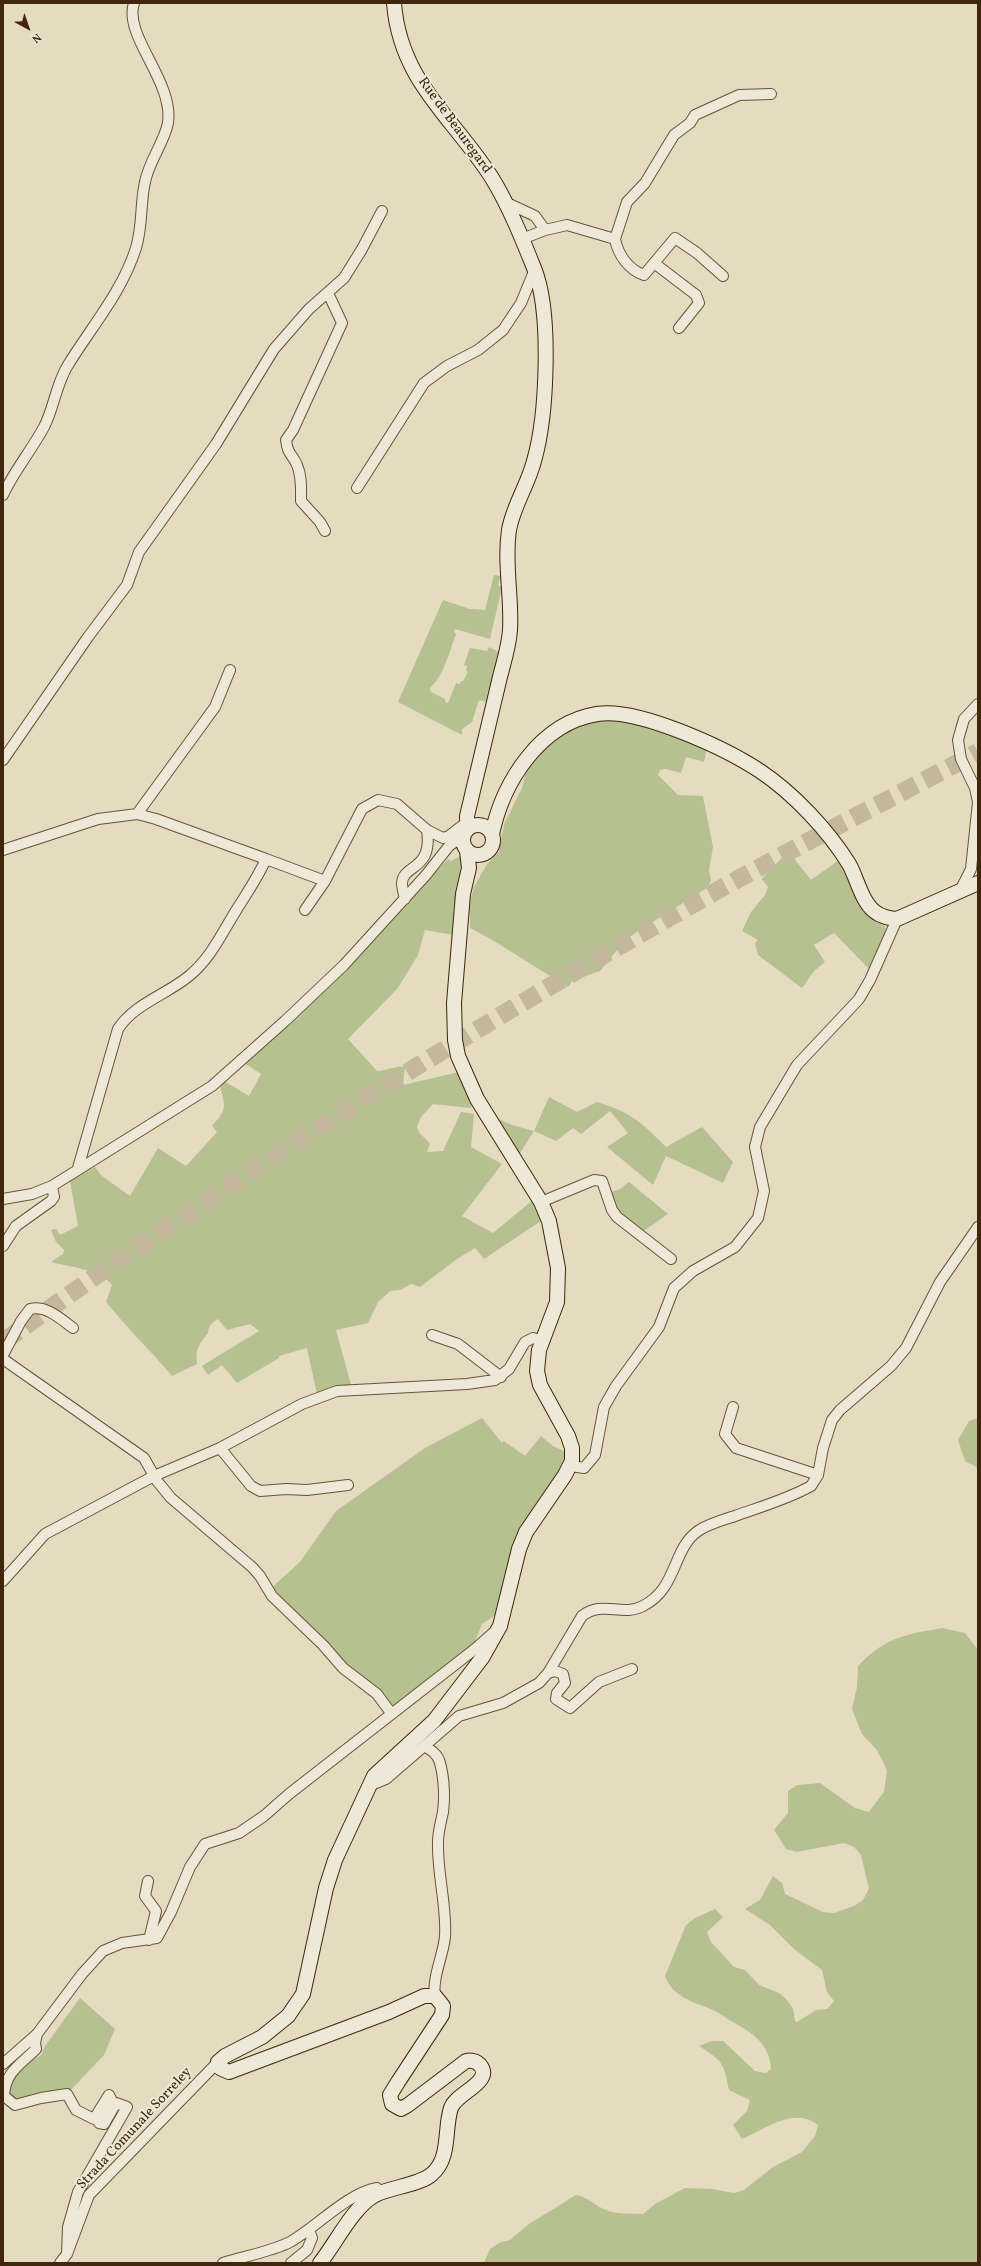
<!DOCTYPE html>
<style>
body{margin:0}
#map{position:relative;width:981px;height:2266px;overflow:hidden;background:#e4dbc1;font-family:Vollkorn,serif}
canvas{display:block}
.frame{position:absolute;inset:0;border:4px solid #40260a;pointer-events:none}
.north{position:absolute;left:8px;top:8px;width:40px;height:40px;-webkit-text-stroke:3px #ede8d7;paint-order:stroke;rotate:140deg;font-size:11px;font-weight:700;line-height:16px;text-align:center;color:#40260a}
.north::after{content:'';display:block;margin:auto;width:14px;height:18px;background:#40260a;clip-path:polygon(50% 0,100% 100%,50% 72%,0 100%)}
</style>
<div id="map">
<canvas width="981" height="2266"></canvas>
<div class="frame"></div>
<div class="north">N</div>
</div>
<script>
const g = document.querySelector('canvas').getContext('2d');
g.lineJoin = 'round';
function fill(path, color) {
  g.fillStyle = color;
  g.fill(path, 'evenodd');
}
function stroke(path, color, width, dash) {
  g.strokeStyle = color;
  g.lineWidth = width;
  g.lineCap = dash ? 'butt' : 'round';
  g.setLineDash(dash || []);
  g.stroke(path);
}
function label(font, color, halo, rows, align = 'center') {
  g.font = font + ' Vollkorn,serif';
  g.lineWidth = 4;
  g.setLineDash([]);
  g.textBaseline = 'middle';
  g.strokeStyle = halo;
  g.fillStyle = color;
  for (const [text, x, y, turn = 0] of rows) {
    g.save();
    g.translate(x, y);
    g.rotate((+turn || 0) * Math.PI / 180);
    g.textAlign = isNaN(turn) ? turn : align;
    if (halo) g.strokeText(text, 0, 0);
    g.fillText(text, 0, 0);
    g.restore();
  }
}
const green = new Path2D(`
 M 494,575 L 501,576 L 498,585 L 502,587 L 490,639 L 455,629 L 454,632 L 456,634 C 449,653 444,675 430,688 L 431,692 L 445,699 L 445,702 L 448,703 L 456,683 L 460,684 L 461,681 L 463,681 L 468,672 L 466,670 L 467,666 L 464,665 L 470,648 L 487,651 L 489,647 L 500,653 L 487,702 L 479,700 L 472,722 L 462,729 L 462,735 L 398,702 L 443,600 L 470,609 L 485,610 Z
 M 617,718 L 643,724 L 707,748 L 704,762 L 686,757 L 681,773 L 666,769 L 660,770 L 658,775 L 678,795 L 703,796 L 713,847 L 709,870 L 711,881 L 707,888 L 635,933 L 622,944 L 600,971 L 573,980 L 568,987 L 489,938 L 470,928 L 470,901 L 474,887 L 487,864 L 499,852 L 504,824 L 522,788 L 527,767 L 544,747 L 576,725 L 595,719 Z
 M 788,851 L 811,880 L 839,860 C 854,882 857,916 884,926 L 887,931 L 869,969 L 834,933 L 814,945 L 825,962 L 814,971 L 802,988 L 758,955 L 755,943 L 758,940 L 742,931 L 751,912 L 765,895 L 768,887 L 762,879 Z
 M 462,855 L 454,935 L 425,930 L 418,955 L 397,989 L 348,1039 L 377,1071 C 387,1071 397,1065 405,1067 L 403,1085 L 459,1072 L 468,1091 L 466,1094 L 472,1105 L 471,1108 L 433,1104 L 421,1117 L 417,1127 L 419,1132 L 430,1144 L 427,1152 L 443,1151 L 461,1112 L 474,1114 L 471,1147 L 502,1164 L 462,1216 L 493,1233 L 534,1199 L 544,1219 L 484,1259 L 475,1248 L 457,1259 L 420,1287 L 411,1284 L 400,1290 L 390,1291 L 378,1302 L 368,1323 L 336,1330 L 351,1385 L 317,1394 L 307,1348 L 279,1356 L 279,1358 L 237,1383 L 222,1365 L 208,1375 L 202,1366 L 259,1331 L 250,1324 L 227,1330 L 218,1319 C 212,1322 208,1327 208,1333 C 199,1344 195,1349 197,1364 L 172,1376 C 151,1351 127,1328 106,1302 L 112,1285 C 100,1269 69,1267 51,1262 L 63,1254 L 64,1250 L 56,1242 L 51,1230 L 56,1229 L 60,1235 L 78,1226 L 70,1181 L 95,1167 L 102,1176 L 130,1196 L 158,1148 L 186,1166 L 217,1132 L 212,1126 C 228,1108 225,1107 220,1085 L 224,1081 L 249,1096 L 261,1074 L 244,1063 L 415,894 L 448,859 L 451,861 Z
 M 549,1097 L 577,1112 L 597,1102 C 632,1113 640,1121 666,1147 L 702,1127 L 733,1162 L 723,1183 L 666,1156 L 653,1185 L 607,1147 L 628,1133 L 610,1111 L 581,1134 L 573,1128 L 556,1141 L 534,1131 L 517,1158 L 492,1116 L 512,1125 L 534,1131 Z
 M 629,1182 L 668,1214 L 642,1232 L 618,1213 L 609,1193 L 620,1189 Z
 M 482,1418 L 502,1443 L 504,1441 L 525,1456 L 541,1436 L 553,1446 L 568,1453 L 567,1461 L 522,1529 L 500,1612 L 482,1624 L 474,1644 L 395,1705 L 392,1705 L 375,1687 L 344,1666 L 270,1589 L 300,1562 L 336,1511 L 425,1448 Z
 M 978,1418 L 978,1468 L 965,1461 L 958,1440 L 969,1421 Z
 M 942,1628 L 965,1633 L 978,1650 L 978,2263 L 484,2263 L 490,2249 L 499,2243 L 510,2240 L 529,2224 L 576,2195 C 589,2197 595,2206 606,2210 C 617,2215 631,2213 643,2214 L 655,2204 L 685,2188 L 712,2189 L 734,2193 L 744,2190 L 773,2167 L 802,2152 L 815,2136 L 818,2125 C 795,2106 765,2129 742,2139 L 733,2125 L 747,2111 L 750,2100 L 729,2090 C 723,2062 724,2062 699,2046 L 712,2041 L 723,2041 L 755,2071 L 766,2073 L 771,2069 C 770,2043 750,2031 729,2020 C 723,2016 718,2012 711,2009 C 691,2001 673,1997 665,1976 L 686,1925 L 695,1918 L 715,1909 L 723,1917 L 707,1932 L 711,1942 L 734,1967 L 745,1970 L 759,1985 L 779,1993 L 787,2000 L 793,2009 L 795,2021 L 797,2022 L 816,2010 L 827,2009 L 834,2001 L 827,1992 L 822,1970 L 794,1949 L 770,1925 L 745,1909 L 760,1900 L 773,1876 L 782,1883 L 785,1894 L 823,1912 L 834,1913 L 854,1906 L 863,1900 L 869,1889 L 861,1855 L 854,1847 L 844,1843 L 797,1852 L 786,1849 L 774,1830 L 788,1813 L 788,1791 L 797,1785 L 820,1783 L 855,1808 L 869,1812 L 884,1792 L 887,1770 L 877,1750 L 862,1734 L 852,1709 L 857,1687 L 858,1666 C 886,1637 904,1635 942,1628 Z
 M 80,1998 L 115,2029 L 104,2055 L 67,2094 L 15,2105 L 5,2086 L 10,2074 L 41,2055 L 45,2046 Z`);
const highwayTunnel = new Path2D(`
 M 3,1342 C 232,1176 473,1027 720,889 C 805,842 892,798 978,752`);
const street = new Path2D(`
 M 505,202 L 535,216 L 545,230 L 567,225 L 615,239 C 618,255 629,270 644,275 L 675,238 L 697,253 L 723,276
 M 522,239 L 545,230
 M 615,239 L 627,202 L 645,183 L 674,135 L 690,123 L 695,115 L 739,95 L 771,94
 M 654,263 L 696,295 L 699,303 L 679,328
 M 357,488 L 424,383 L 447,366 L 478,350 L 503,330 L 521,303 L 535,269
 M 3,495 C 14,471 31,451 44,427 C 54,408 56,384 68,365 C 92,326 122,292 136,248 C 143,224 140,204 145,182 C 149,161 164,143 168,123 C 174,81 123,36 134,3
 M 325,531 L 320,522 L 301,501 C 301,489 302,476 297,465 C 292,453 288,456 286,440 L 293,430 L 342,323 L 328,293
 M 3,760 L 88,637 L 127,585 L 139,552 L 216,444 L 274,349 L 309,309 L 344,278 L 362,249 L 382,211
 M 137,814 L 215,707 L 230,670
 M 3,850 L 98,819 L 137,814 L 156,819 L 266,859 C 258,877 247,893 237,909 C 222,933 211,958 189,976 C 166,995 134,1004 118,1029 L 78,1168
 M 266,859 L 325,881 L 305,910
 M 325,881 L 362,809 L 378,800 L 397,804 L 427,830 L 443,838 L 449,836 L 467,822
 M 961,889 L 971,869 L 978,802 L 975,788 L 961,759 L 958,740 L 964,719 L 978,704
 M 405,899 C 404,894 402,888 402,883 C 403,864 433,871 427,830
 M 3,1199 L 32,1194 L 52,1186 L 212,1086 L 285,1021 L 344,965 L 426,875 L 449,846 L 463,836
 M 541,1202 L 594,1180 L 602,1181 L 612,1210 L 617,1217 L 671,1259
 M 3,1246 L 16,1226 L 51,1201 L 54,1197 L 52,1186
 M 432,1335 L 458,1344 L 501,1377
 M 3,1355 L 21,1321 L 30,1309 C 46,1305 61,1319 73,1328
 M 3,1359 L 144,1458 L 157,1481 L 171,1498 L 252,1567 L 260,1576 L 272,1596 L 323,1645 L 343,1668 L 377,1694 L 391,1713
 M 733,1407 L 725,1434 L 736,1448 L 818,1475
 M 220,1448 L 251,1486 L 260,1491 L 286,1489 L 307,1490 L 348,1485
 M 571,1466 L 584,1468 L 595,1455 L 604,1407 L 616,1386 L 659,1327 L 674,1288 L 693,1271 L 735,1247 L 758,1218 L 764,1191 L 755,1147 L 760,1127 L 797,1065 L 859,999 L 870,980 L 897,919
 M 3,1581 L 45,1534 L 154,1476 L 220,1448 L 302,1404 L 337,1391 L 467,1384 L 495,1380 L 509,1369 L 525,1342 L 533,1338 L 543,1341
 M 548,1673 L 555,1671 L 563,1674 L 565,1683 L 557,1693 L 556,1699 L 570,1708 L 599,1682 L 632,1669
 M 424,1746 C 431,1750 438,1754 440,1763 C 444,1777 445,1797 443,1812 C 441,1822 438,1832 438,1842 C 437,1874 447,1905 445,1937 C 443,1956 432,1978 435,1996
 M 369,1786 L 386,1779 L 459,1716 L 503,1703 L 539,1683 L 548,1673 L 582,1616 C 602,1600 622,1617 643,1606 C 678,1588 672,1549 698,1531 C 708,1524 723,1520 735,1516 C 760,1507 788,1499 811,1486 L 818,1475 L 823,1448 L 832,1420 L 840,1410 L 891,1366 L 906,1348 L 940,1282 L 978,1227
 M 148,1881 L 145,1896 L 156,1911 L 149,1940
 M 3,2064 L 37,2034
 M 67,2254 L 68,2227 L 78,2192 L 127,2107 L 116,2103 L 104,2124 L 99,2123 L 111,2099 L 109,2095 L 94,2119 L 76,2110 L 67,2094 L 41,2098 L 15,2105 L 4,2096 C 5,2072 20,2065 36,2049 L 35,2043 L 37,2034 L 82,1974 L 103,1951 L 122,1943 L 157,1938 L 171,1912 L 190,1867 L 205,1844 L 239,1833 L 264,1816 L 289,1794 L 475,1649 L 493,1633
 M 60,2263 L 67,2254 L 89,2195 L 218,2062
 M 223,2263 C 242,2257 273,2251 290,2242 C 317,2227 346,2194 377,2188
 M 291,2263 L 307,2250 L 312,2238 L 309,2230`);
const secondary = new Path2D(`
 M 394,3 C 400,82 454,118 492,178 C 509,206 522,238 534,268 C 552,312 547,416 534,461 C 528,485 513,506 509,530 C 504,563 512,597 510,630 C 509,647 503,664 499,681 C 488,726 478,771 467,816 L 467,829
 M463 840a15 15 0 1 1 30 0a15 15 0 1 1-30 0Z
 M 492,834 C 503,782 540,723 597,714 C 637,707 725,748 760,771 C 793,793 828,830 849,864 C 857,878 861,900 874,911 C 881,917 889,918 897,919 L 978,883
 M 320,2263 C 336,2243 353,2207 375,2195 C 391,2187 420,2185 432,2174 C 451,2158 444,2128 451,2108 C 456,2093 494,2082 480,2065 C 476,2061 471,2060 466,2061 L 408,2105 L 401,2109 L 392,2104 L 390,2095 L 398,2082 L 442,2015 L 443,2006 L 435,1996 L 424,1996 L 389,2012 L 229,2072 L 220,2068 L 218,2062 L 225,2056 L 262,2037 L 288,2016 L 303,1994 L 326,1888 L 335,1860 L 374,1776 L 434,1721 L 482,1658 L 500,1626 L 519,1549 L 526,1532 L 565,1475 L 572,1461 L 572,1448 L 568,1436 L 540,1385 L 537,1371 L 539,1350 L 557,1302 L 558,1268 L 549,1221 L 541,1202 L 477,1099 L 458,1056 L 455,1040 L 454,1003 L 463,894 L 469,868 L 467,851`);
const streetNames = [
 ["Rue de Beauregard",454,126,54],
 ["Strada Comunale Sorreley",135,2129,-47]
];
fill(green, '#b6c091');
stroke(highwayTunnel, '#c3b79c', 18, [18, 9]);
stroke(street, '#695338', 12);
stroke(secondary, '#40260a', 16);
stroke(street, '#ede8d7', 10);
stroke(secondary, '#ede8d7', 14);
label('14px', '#40260a', '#ede8d7', streetNames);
</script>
